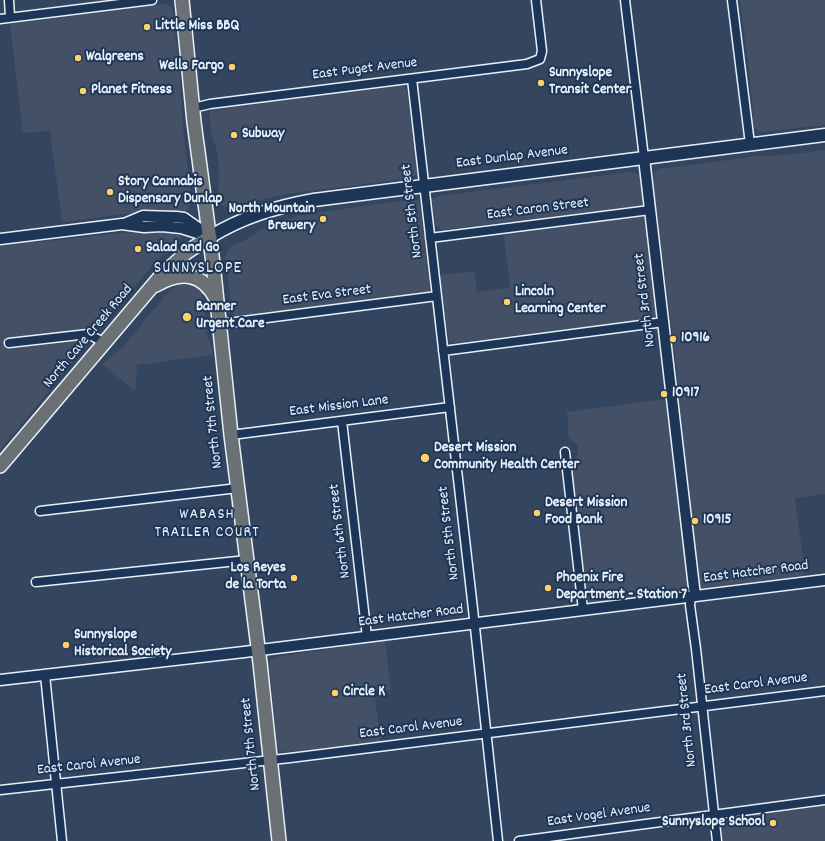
<!DOCTYPE html>
<style>
body{margin:0}
canvas{display:block;background:#34455f}
</style>
<canvas width="825" height="841"></canvas>
<script>
const g = document.querySelector('canvas').getContext('2d');
g.lineJoin = 'round';
function fill(path, color) {
  g.fillStyle = color;
  g.fill(path, 'evenodd');
}
function stroke(path, color, width, dash) {
  g.strokeStyle = color;
  g.lineWidth = width;
  g.lineCap = dash ? 'butt' : 'round';
  g.setLineDash(dash || []);
  g.stroke(path);
}
function label(font, color, halo, rows, align = 'center') {
  g.font = font + ' Dekko,sans-serif';
  g.lineWidth = 4;
  g.setLineDash([]);
  g.textBaseline = 'middle';
  g.strokeStyle = halo;
  g.fillStyle = color;
  for (const [text, x, y, turn = 0] of rows) {
    g.save();
    g.translate(x, y);
    g.rotate((+turn || 0) * Math.PI / 180);
    g.textAlign = isNaN(turn) ? turn : align;
    if (halo) g.strokeText(text, 0, 0);
    g.fillText(text, 0, 0);
    g.restore();
  }
}
const built = new Path2D(`
 M 740,0 L 825,0 L 825,125 L 761,132 L 754,128 L 750,78 Z
 M 166,4 L 172,8 L 179,64 L 183,127 L 191,196 L 189,209 L 184,212 L 179,213 L 160,211 L 141,212 L 62,222 L 50,131 L 23,133 L 10,24 Z
 M 400,86 L 404,86 L 407,91 L 417,171 L 416,175 L 412,178 L 286,194 L 252,202 L 231,209 L 222,205 L 219,202 L 218,198 L 219,173 L 217,151 L 212,137 L 209,115 L 211,110 Z
 M 825,150 L 825,494 L 795,498 L 805,575 L 594,603 L 590,602 L 587,597 L 572,466 L 578,454 L 578,448 L 577,444 L 569,438 L 567,412 L 680,397 L 653,180 L 654,173 L 659,169 L 758,156 L 786,155 Z
 M 631,172 L 639,175 L 641,178 L 643,199 L 642,205 L 639,206 L 442,230 L 436,226 L 432,201 L 434,198 L 438,196 Z
 M 414,199 L 418,200 L 420,204 L 430,288 L 428,292 L 238,316 L 234,315 L 232,312 L 225,257 L 227,251 L 230,247 L 251,237 L 262,229 L 301,215 Z
 M 637,216 L 643,218 L 646,226 L 656,312 L 655,316 L 653,318 L 454,343 L 449,341 L 440,275 L 474,271 L 477,292 L 510,288 L 504,235 Z
 M 152,230 L 180,232 L 181,237 L 177,243 L 157,260 L 100,328 L 7,338 L 8,349 L 83,340 L 85,340 L 88,344 L 0,450 L 0,246 Z
 M 186,281 L 199,286 L 202,290 L 207,336 L 212,348 L 213,355 L 137,365 L 135,391 L 102,364 L 123,347 L 164,297 L 172,289 Z
 M 385,639 L 391,690 L 374,691 L 381,742 L 282,752 L 278,748 L 269,664 L 271,660 L 276,657 L 336,648 Z
 M 825,806 L 825,841 L 723,841 L 721,825 L 722,822 L 726,818 Z`);
const minor = new Path2D(`
 M 9,0 L 10,17
 M 625,0 L 644,158
 M 732,0 L 750,144
 M 0,19 L 152,0
 M 412,79 L 473,609 L 498,841
 M 193,108 L 210,104 L 527,64 L 540,59 L 542,51 L 536,0
 M 430,238 L 650,210
 M 220,324 L 437,296
 M 9,343 L 88,334 L 105,343
 M 443,351 L 664,322
 M 342,421 L 367,637
 M 231,435 L 450,407
 M 565,452 L 583,610
 M 40,511 L 238,488
 M 36,582 L 247,560
 M 691,597 L 690,605 L 696,649 L 717,841
 M 45,675 L 62,841
 M 0,790 L 290,758 L 825,691
 M 519,841 L 825,800`);
const tertiary = new Path2D(`
 M 644,158 L 695,596
 M 124,224 L 143,216 L 176,217 L 184,218 L 204,232
 M 0,239 L 122,224 L 144,227 L 162,226 L 181,228 L 210,237
 M 0,680 L 244,652 L 825,580`);
const secondary = new Path2D(`
 M 210,237 C 242,217 276,207 314,200 L 825,135`);
const primary = new Path2D(`
 M 182,0 L 194,122 L 213,263 L 231,435 L 260,663 L 279,841
 M 156,285 C 181,271 202,272 216,299
 M 0,466 L 160,277 L 187,252 L 210,237`);
const markers = [
 [147,27,4,"#ffd166"],
 [78,58,4,"#ffd166"],
 [232,67,4,"#ffd166"],
 [541,83,4,"#ffd166"],
 [83,91,4,"#ffd166"],
 [234,135,4,"#ffd166"],
 [110,192,4,"#ffd166"],
 [323,219,4,"#ffd166"],
 [138,249,4,"#ffd166"],
 [507,302,4,"#ffd166"],
 [187,317,5,"#ffd166"],
 [673,339,4,"#ffd166"],
 [664,394,4,"#ffd166"],
 [425,458,5,"#ffd166"],
 [537,513,4,"#ffd166"],
 [695,521,4,"#ffd166"],
 [294,578,4,"#ffd166"],
 [548,588,4,"#ffd166"],
 [66,645,4,"#ffd166"],
 [335,693,4,"#ffd166"],
 [773,823,4,"#ffd166"]
];
const poiNames = [
 ["Little Miss BBQ",155,27],
 ["Walgreens",86,58],
 ["Wells Fargo",224,67,"right"],
 ["Sunnyslope",549,74],
 ["Transit Center",549,91],
 ["Planet Fitness",91,91],
 ["Subway",242,135],
 ["Story Cannabis",118,183],
 ["Dispensary Dunlap",118,200],
 ["North Mountain",315,210,"right"],
 ["Brewery",315,227,"right"],
 ["Salad and Go",146,249],
 ["Lincoln",515,293],
 ["Learning Center",515,310],
 ["Banner",196,308],
 ["Urgent Care",196,325],
 ["10916",681,339],
 ["10917",672,394],
 ["Desert Mission",434,449],
 ["Community Health Center",434,466],
 ["Desert Mission",545,504],
 ["Food Bank",545,521],
 ["10915",703,521],
 ["Los Reyes",286,569,"right"],
 ["de la Torta",286,586,"right"],
 ["Phoenix Fire",556,579],
 ["Department - Station 7",556,596],
 ["Sunnyslope",74,636],
 ["Historical Society",74,653],
 ["Circle K",343,693],
 ["Sunnyslope School",765,823,"right"]
];
const streetNames = [
 ["East Puget Avenue",365,70,-7],
 ["East Dunlap Avenue",512,158,-7],
 ["East Caron Street",538,210,-7],
 ["North 5th Street",413,211,-97],
 ["East Eva Street",327,296,-7],
 ["North 3rd Street",646,300,-97],
 ["North Cave Creek Road",89,337,-50],
 ["East Mission Lane",339,407,-7],
 ["North 7th Street",214,422,-96],
 ["North 6th Street",341,531,-97],
 ["North 5th Street",450,533,-97],
 ["East Hatcher Road",756,573,-7],
 ["East Hatcher Road",411,617,-7],
 ["East Carol Avenue",756,685,-7],
 ["North 3rd Street",688,720,-96],
 ["East Carol Avenue",411,729,-7],
 ["North 7th Street",252,744,-96],
 ["East Carol Avenue",89,766,-6],
 ["East Vogel Avenue",599,816,-8]
];
const neighbourhoodNames = [
 ["WABASH",207,516],
 ["TRAILER COURT",207,534]
];
const quarterNames = [
 ["SUNNYSLOPE",198,270]
];
fill(built, '#445065');
stroke(minor, '#e8f1f8', 11);
stroke(tertiary, '#e8f1f8', 13);
stroke(secondary, '#e8f1f8', 15);
stroke(primary, '#e8f1f8', 16);
stroke(minor, '#1d3557', 8);
stroke(tertiary, '#1d3557', 10);
stroke(secondary, '#1d3557', 12);
stroke(primary, '#6a7074', 13);
for (const [x, y, r, color] of markers) {
  const dot = new Path2D();
  dot.arc(x, y, r, 0, 2 * Math.PI);
  g.fillStyle = color;
  g.fill(dot);
  stroke(dot, '#1d3557', 1.5);
}
label('bold 15px', '#e8f1f8', '#1d3557', poiNames, 'left');
label('15px', '#e8f1f8', '#1d3557', streetNames);
g.letterSpacing = '1px';
label('16px', '#e8f1f8', '#1d3557', neighbourhoodNames);
g.letterSpacing = '0px';
g.letterSpacing = '1px';
label('17px', '#e8f1f8', '#1d3557', quarterNames);
g.letterSpacing = '0px';
</script>
